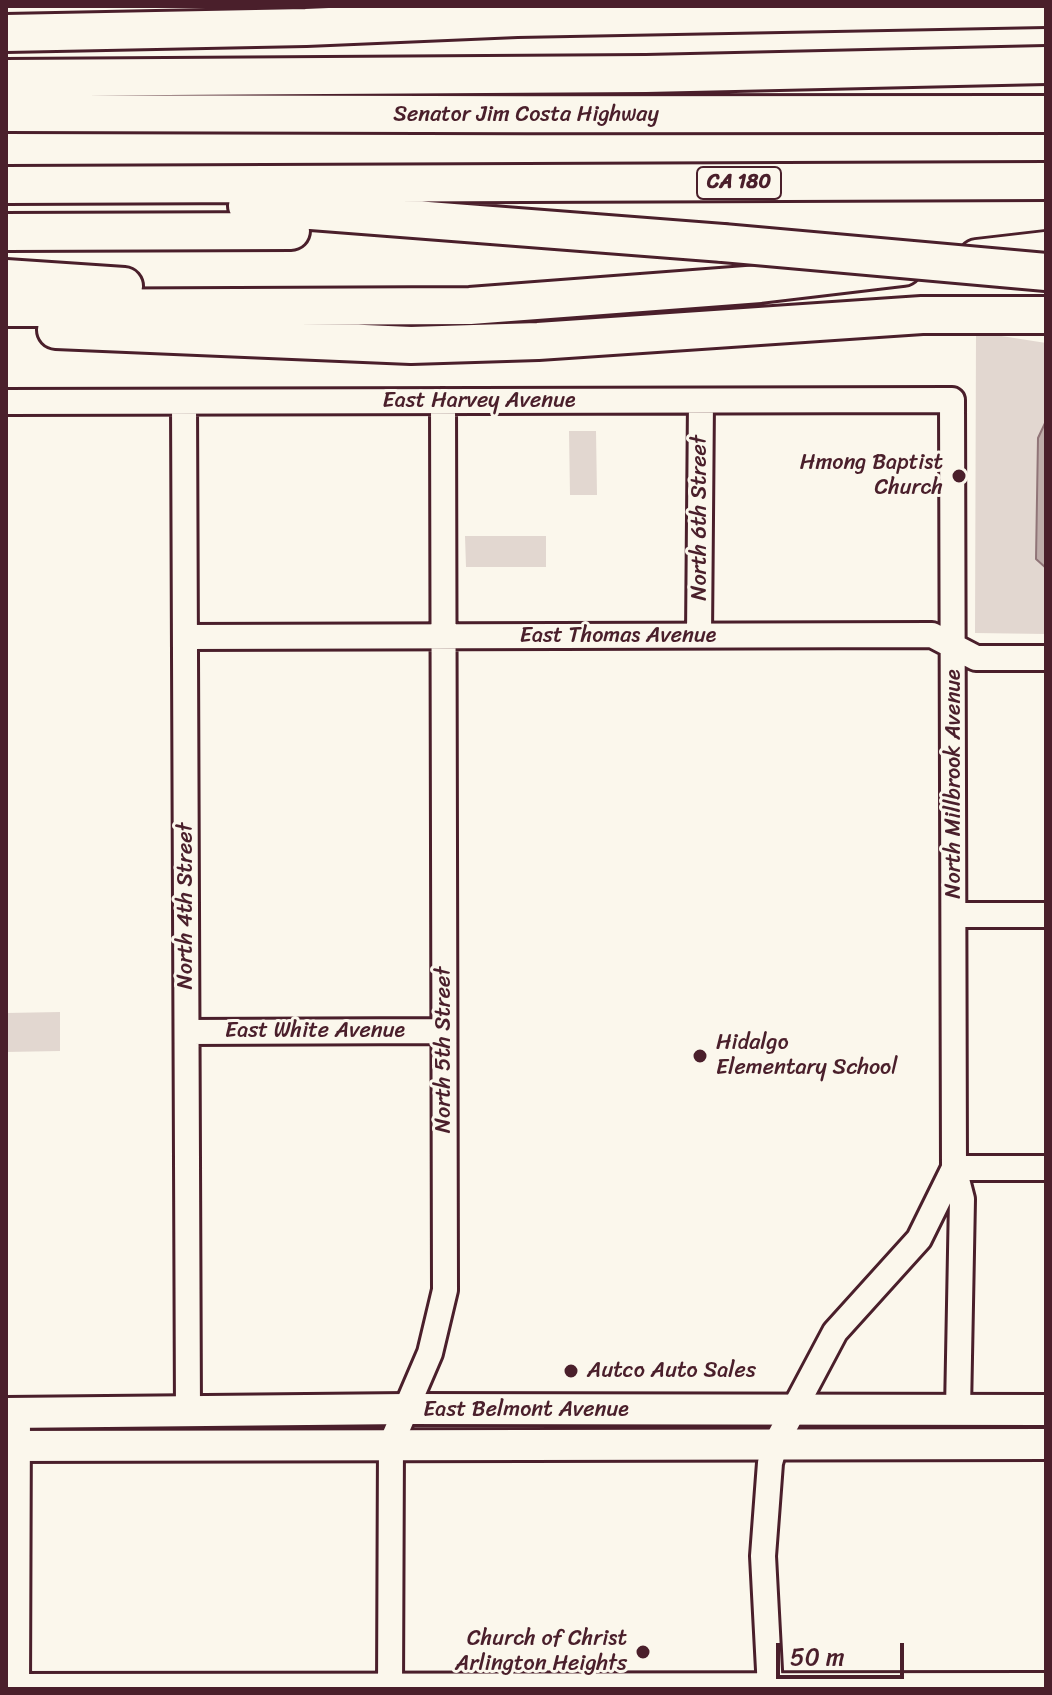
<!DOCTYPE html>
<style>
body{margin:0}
#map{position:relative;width:1052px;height:1695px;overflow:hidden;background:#fbf7ec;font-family:Sriracha,sans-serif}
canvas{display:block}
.frame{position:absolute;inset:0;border:8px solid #4a1f2b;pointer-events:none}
.scale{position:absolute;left:776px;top:1643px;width:128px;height:36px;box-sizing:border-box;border:4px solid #4a1f2b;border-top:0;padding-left:10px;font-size:24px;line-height:28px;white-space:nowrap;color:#4a1f2b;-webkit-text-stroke:6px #fbf7ec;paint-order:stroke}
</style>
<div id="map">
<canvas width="1052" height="1695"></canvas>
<div class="frame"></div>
<div class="scale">50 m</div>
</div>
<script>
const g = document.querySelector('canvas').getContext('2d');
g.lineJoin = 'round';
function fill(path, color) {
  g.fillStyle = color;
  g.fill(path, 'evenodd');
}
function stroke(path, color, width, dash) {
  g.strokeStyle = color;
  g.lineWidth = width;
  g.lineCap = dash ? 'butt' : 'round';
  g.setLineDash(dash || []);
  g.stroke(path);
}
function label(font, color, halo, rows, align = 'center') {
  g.font = font + ' Sriracha,sans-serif';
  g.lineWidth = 6;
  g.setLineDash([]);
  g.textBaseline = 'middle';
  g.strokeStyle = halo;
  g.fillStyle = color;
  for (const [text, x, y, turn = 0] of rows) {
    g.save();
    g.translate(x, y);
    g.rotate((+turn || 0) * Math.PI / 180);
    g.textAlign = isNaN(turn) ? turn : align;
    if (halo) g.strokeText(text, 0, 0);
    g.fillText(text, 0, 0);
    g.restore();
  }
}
const green = new Path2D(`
 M 976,332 L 1046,343 L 1046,634 L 975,633 Z
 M 569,431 L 596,431 L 597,495 L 570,495 Z
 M 465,536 L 546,536 L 546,567 L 466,567 Z
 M 60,1012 L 60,1051 L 6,1052 L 6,1013 Z`);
const water = new Path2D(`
 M 1046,421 L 1046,568 L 1036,559 L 1038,438 Z`);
const minor = new Path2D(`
 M 6,402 L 952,400 L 954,1168 L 962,1199 L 958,1410
 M 184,402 L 188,1411
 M 699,635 L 701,401
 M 185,637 L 932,635 L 976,658 L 1046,658
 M 955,915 L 1046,915
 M 187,1032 L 444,1031
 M 6,1686 L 1046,1685
 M 17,1689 L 18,1413
 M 390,1689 L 391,1444 L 430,1353 L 445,1290 L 443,401
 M 770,1689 L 763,1556 L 770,1463 L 775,1445 L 835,1332 L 919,1239 L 954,1168 L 1046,1168`);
const major = new Path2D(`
 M 6,1413 L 407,1409 L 1046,1410
 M 6,1446 L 1046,1444`);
const highway = new Path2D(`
 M 6,33 L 306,27 L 517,18 L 1046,8
 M 6,78 L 646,74 L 1046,65
 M 6,113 C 353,113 699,116 1046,114
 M 6,185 L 1046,181
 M 247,206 L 723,243
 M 6,232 L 291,231
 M 977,258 L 1046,250
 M 6,278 L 124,286
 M 6,308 L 470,306 L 760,284 L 903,267
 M 56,330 L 411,345 L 538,341 L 922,315 L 1046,315`);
const highwayBridge = new Path2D(`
 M 723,243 L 1046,272`);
const markers = [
 [959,476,8,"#4a1f2b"],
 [700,1056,8,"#4a1f2b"],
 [571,1371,8,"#4a1f2b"],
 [643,1652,8,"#4a1f2b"]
];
const shields = [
 [739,183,84]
];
const shieldNames = [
 ["CA 180",739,183]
];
const streetNames = [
 ["Senator Jim Costa Highway",526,115],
 ["East Harvey Avenue",479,401],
 ["North 6th Street",700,518,-90],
 ["East Thomas Avenue",618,636],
 ["North Millbrook Avenue",954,784,-90],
 ["North 4th Street",186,906,-90],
 ["East White Avenue",315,1031],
 ["North 5th Street",444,1050,-90],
 ["East Belmont Avenue",526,1410]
];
const poiNames = [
 ["Hmong Baptist",943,463],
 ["Church",943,488],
 ["Hidalgo",716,1043,"left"],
 ["Elementary School",716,1068,"left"],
 ["Autco Auto Sales",587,1371,"left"],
 ["Church of Christ",627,1639],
 ["Arlington Heights",627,1664]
];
fill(green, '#e2d7d0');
fill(water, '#bfadaa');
stroke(water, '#907477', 2);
stroke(minor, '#4a1f2b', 30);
stroke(major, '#4a1f2b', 36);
stroke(highway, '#4a1f2b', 42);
stroke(minor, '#fbf7ec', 24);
stroke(major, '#fbf7ec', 30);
stroke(highway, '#fbf7ec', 36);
stroke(highwayBridge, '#4a1f2b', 42, []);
stroke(highwayBridge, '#fbf7ec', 36);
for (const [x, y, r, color] of markers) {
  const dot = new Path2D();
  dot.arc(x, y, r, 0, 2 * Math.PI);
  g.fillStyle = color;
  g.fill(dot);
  stroke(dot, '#fbf7ec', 3);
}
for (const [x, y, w] of shields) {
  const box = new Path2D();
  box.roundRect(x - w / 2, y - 16, w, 32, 6);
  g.fillStyle = '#fbf7ec';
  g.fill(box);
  stroke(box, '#4a1f2b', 2);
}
label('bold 20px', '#4a1f2b', null, shieldNames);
label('22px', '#4a1f2b', '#fbf7ec', streetNames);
label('22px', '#4a1f2b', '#fbf7ec', poiNames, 'right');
</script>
